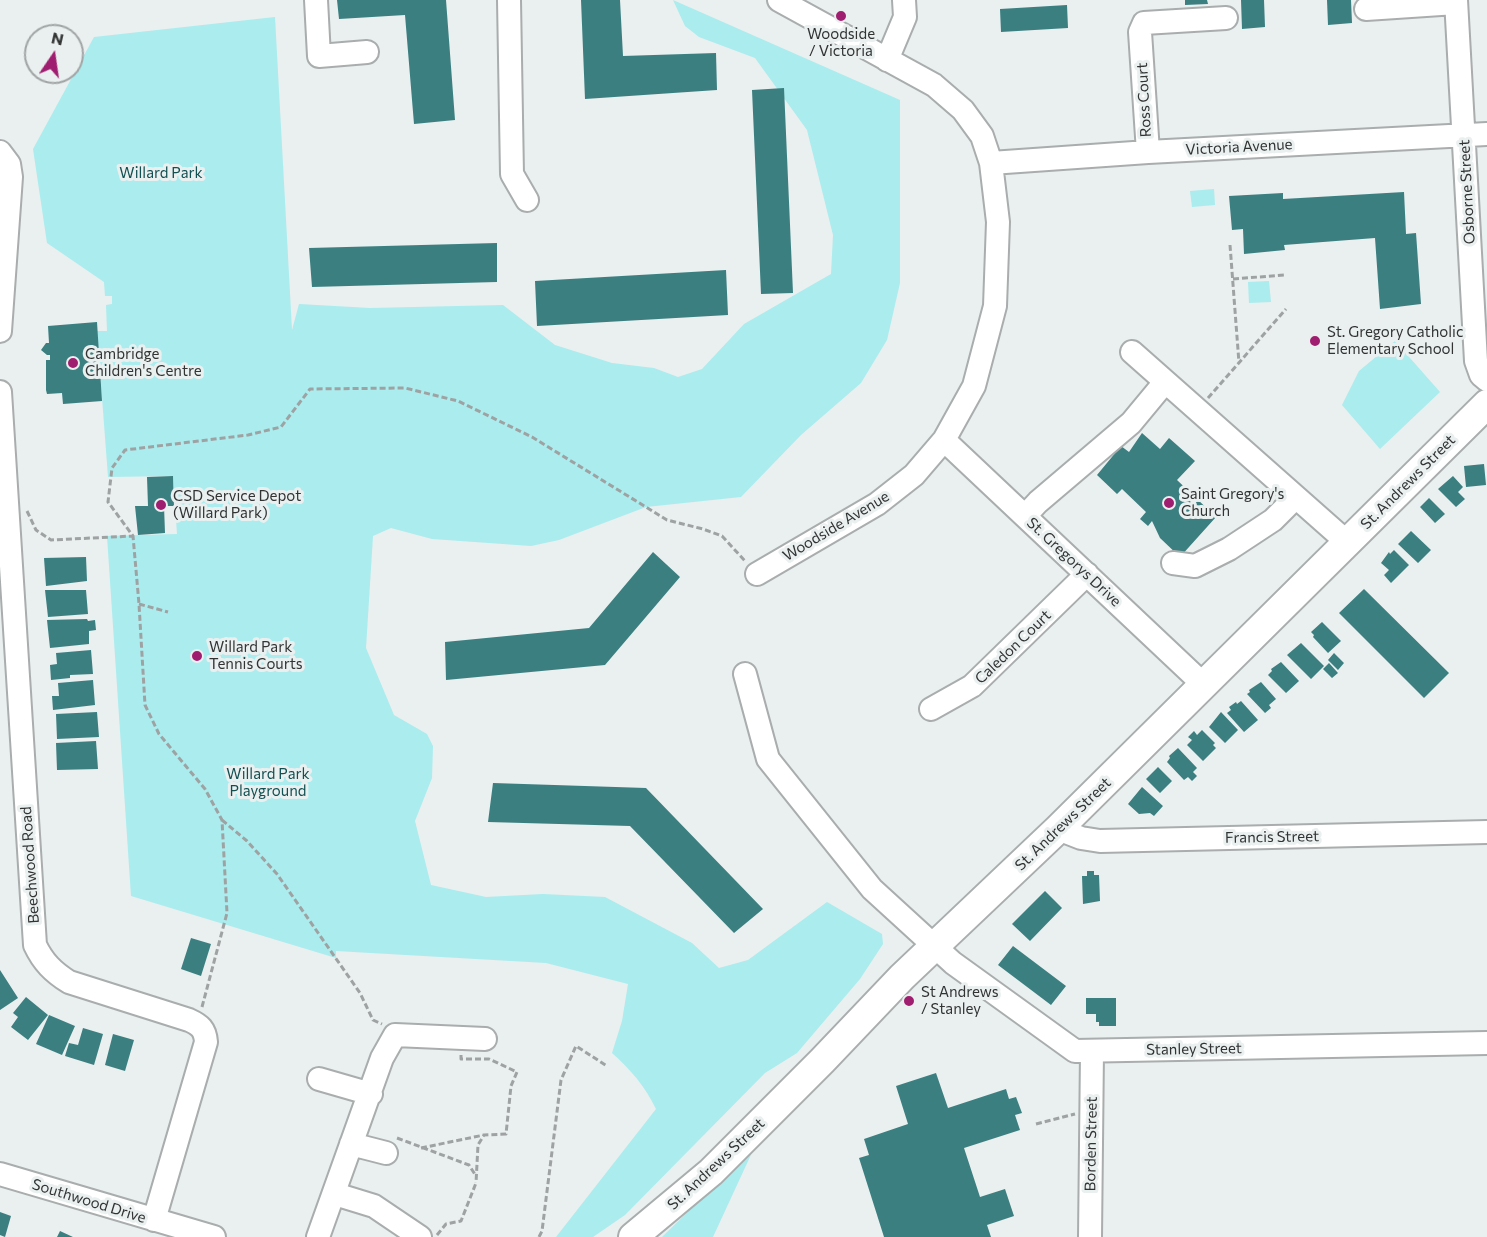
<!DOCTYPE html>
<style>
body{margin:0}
#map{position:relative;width:1487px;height:1237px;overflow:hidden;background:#eaefef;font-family:Commissioner,sans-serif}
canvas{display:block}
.north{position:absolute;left:24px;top:24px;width:60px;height:60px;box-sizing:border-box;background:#eaefef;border:2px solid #a0a4a4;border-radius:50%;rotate:13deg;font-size:16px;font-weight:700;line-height:24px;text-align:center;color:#323434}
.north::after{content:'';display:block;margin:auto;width:21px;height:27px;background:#a01e6f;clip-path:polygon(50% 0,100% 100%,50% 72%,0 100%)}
</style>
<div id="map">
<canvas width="1487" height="1237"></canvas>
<div class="north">N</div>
</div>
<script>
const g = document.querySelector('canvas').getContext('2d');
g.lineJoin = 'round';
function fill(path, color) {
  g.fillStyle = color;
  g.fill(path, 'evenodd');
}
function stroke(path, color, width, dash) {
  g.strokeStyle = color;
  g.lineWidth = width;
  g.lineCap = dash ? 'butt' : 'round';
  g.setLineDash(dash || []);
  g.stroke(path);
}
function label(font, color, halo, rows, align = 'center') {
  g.font = font + ' Commissioner,sans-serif';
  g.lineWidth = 6;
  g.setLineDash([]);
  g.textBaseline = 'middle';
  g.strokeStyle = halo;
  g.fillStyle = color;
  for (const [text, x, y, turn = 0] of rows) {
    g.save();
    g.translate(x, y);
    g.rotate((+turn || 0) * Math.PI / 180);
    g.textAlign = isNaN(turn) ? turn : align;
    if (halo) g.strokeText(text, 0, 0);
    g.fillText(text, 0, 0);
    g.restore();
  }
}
const green = new Path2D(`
 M 673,0 L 900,100 L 900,283 L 887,340 L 861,383 L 801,435 L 741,497 L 646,507 L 559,540 L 531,546 L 432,539 L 391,528 L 373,536 L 366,648 L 394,715 L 427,734 L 433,746 L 432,778 L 415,821 L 431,885 L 486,897 L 543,894 L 605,897 L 692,943 L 719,968 L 748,960 L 827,902 L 882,934 L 883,944 L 860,979 L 797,1053 L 765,1073 L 625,1215 L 593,1237 L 556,1237 L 656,1109 C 645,1086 631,1070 612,1053 L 622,1021 L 628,984 L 546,963 L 336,951 L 336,958 L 131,896 L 107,536 L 177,534 L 173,476 L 108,477 L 97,331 L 107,331 L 106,305 L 112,304 L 112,296 L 105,296 L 104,282 L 47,243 L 33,149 L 94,37 L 275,17 L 292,330 L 299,304 L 370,308 L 503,305 L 555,345 L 612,363 L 654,368 L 678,377 L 702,369 L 744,324 L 831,274 L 833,235 L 807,130 L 755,58 L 699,37 L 685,26 Z
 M 1214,189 L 1215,205 L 1192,207 L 1190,191 Z
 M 1269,281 L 1271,302 L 1249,303 L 1248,282 Z
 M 1395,341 L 1440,392 L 1380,449 L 1342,405 L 1359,371 Z
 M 755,1146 L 713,1237 L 662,1237 Z`);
const building = new Path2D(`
 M 337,0 L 446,0 L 455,120 L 414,124 L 405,15 L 339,19 Z
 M 581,0 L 620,0 L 623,56 L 716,53 L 717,90 L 585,99 Z
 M 1185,0 L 1207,0 L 1208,4 L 1185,5 Z
 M 1241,0 L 1264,0 L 1265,27 L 1242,29 Z
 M 1327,0 L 1351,0 L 1352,23 L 1328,25 Z
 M 1067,5 L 1068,28 L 1001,32 L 1000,9 Z
 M 784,88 L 793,293 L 761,294 L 752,90 Z
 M 1404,192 L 1406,234 L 1416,233 L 1421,304 L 1380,309 L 1375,238 L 1284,245 L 1285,250 L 1244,254 L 1243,229 L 1232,230 L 1229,196 L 1283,193 L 1283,199 Z
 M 497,243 L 497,282 L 312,287 L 309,248 Z
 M 726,270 L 728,315 L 537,326 L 535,281 Z
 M 97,322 L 102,401 L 63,404 L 62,393 L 47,394 L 46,390 L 46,360 L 50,360 L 50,355 L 47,355 L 41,350 L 46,343 L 49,343 L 48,326 Z
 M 1142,433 L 1160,449 L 1169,438 L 1195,461 L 1177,480 L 1216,517 L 1180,557 L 1160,538 L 1152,521 L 1148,526 L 1140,519 L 1146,512 L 1122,489 L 1117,494 L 1097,475 L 1121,446 L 1129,452 Z
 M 1484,464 L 1486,485 L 1466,487 L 1464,466 Z
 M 173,476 L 174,506 L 164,506 L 165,533 L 138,535 L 135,506 L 148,506 L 147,477 Z
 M 1453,476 L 1463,487 L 1458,492 L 1465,499 L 1456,507 L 1438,489 Z
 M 1429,498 L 1445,514 L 1435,523 L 1420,507 Z
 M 1411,531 L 1431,550 L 1418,563 L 1398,544 Z
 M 1394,550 L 1409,565 L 1391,583 L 1384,575 L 1389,570 L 1381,563 L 1389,552 L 1390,554 Z
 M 653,552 L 680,577 L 605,665 L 446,680 L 445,642 L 589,628 Z
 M 86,557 L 87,581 L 46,586 L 44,558 Z
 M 1364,589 L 1449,673 L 1424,698 L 1339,613 Z
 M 45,590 L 86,590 L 88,614 L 48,617 Z
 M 87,619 L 88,621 L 95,620 L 96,630 L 89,631 L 89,644 L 50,648 L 47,620 Z
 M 1322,622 L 1341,641 L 1328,653 L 1313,637 L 1314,635 L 1311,632 Z
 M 1301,643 L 1324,666 L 1311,679 L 1287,655 Z
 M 91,650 L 93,674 L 70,675 L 70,678 L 51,680 L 50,665 L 57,664 L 56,653 Z
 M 1334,653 L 1344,663 L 1338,670 L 1328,660 Z
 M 1281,662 L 1299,681 L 1286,693 L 1268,675 L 1272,671 L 1271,669 Z
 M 1329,663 L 1338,673 L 1332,678 L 1323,669 Z
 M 93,680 L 95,705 L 53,710 L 52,696 L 59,696 L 58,683 Z
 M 1261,682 L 1276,699 L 1269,705 L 1271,708 L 1265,713 L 1247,694 L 1250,692 L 1249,690 Z
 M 1241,701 L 1258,720 L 1244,732 L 1227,713 L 1231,710 L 1229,707 L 1236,702 L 1237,704 Z
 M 97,712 L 99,737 L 57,739 L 56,714 Z
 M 1221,712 L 1238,730 L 1225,743 L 1209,727 Z
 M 1202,730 L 1215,743 L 1213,745 L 1216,748 L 1203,761 L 1187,745 L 1192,740 L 1188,737 L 1194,731 L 1197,735 Z
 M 96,741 L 98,769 L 57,770 L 56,743 Z
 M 1178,748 L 1197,768 L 1193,772 L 1197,776 L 1192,781 L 1188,777 L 1184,780 L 1167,762 L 1170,758 L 1169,756 Z
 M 1158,767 L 1172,781 L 1160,793 L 1146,779 Z
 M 493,783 L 646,788 L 763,909 L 734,933 L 630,826 L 488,822 Z
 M 1142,787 L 1163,806 L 1154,816 L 1150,813 L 1139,814 L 1128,804 Z
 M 1087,871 L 1094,871 L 1094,875 L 1099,875 L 1100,901 L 1083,904 L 1082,876 L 1087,876 Z
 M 1045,891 L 1062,908 L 1030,941 L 1012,924 Z
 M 191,938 L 211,944 L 201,976 L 181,969 Z
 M 1013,946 L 1066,986 L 1051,1005 L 998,965 Z
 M 0,970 L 18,998 L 0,1010 Z
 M 26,997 L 48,1015 L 28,1040 L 11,1027 L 18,1017 L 13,1013 Z
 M 1086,998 L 1116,998 L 1116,1026 L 1099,1026 L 1099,1022 L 1096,1022 L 1096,1014 L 1086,1014 Z
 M 49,1015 L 75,1026 L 62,1055 L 36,1044 Z
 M 83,1028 L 103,1034 L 94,1065 L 65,1056 L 69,1043 L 78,1045 Z
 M 113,1034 L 134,1040 L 125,1071 L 105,1065 Z
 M 936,1073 L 948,1108 L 1006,1089 L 1009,1099 L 1016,1097 L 1022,1113 L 1015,1115 L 1020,1130 L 964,1148 L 980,1197 L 1005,1189 L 1014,1216 L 987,1225 L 991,1237 L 884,1237 L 859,1158 L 869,1155 L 864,1139 L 908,1124 L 896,1086 Z
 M 0,1212 L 11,1216 L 5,1237 L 0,1235 Z
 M 60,1231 L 73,1237 L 57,1237 Z`);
const path = new Path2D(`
 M 1230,245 L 1239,363
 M 1233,279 L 1284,275
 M 1208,398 L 1286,309
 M 27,511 L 36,530 L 51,540 L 133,536
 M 139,604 L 168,612
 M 222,820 L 247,841 L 277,874 L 360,993 L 373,1020 L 382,1024
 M 202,1007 L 227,913 L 222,820 L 205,789 L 159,734 L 145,705 L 139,604 L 133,536 L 108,502 L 112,468 L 125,450 L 248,435 L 281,427 L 310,389 L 405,388 L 458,401 L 532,437 L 667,520 L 703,529 L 722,536 L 746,562
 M 461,1055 L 461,1059 L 489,1059 L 517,1072 L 511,1086 L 506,1134 L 484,1135 L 478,1145 L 476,1183
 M 1036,1124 L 1075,1114
 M 397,1138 L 469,1165 L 476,1176
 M 421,1148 L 484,1135
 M 437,1235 L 446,1224 L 461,1221 L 476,1183
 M 539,1237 L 542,1231 L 561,1080 L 576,1046 L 607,1066`);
const minor = new Path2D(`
 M 316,0 L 319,56 L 367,52
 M 509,0 L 512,174 L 527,200
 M 1456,0 L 1476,361 L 1481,375 L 1487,380
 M 1366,9 L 1456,3
 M 887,60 L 905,17 L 904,0
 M 0,152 L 9,164 L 11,177 L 0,331
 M 1148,152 L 1140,32 L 1144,23 L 1226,18
 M 991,163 L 1148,152 L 1487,134
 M 1132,352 L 1348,543
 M 0,392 L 35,945 C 43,962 53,972 69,982 L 189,1020 C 200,1025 205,1029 206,1042 L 154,1220
 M 944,440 L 1204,685
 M 1025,516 L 1038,502 L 1131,423 L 1165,382
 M 1173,563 L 1195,566 L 1229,549 L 1273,520 L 1296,497
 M 757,574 L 877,504 L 914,475 L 944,440 L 974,386 L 995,306 L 998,222 L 991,163 L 982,136 L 963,110 L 934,85 L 779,0
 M 745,674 L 768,759 L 872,889 L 953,963 L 1075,1051 L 1487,1043
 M 931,709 L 972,686 L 1087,574
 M 1058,829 L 1081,838 L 1100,841 L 1487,832
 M 319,1079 L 371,1094
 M 351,1144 L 386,1153
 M 0,1174 L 214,1237
 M 335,1194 L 374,1206 L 420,1237
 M 318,1237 L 382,1058 L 395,1035 L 485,1039
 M 1090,1237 L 1092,1051`);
const major = new Path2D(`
 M 633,1237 L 711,1172 L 822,1061 L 902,977 L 1058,829 L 1487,404`);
const markers = [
 [841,16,6,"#a01e6f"],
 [1315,341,6,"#a01e6f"],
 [73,363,6,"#a01e6f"],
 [1169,503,6,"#a01e6f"],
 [161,505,6,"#a01e6f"],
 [197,656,6,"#a01e6f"],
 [909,1001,6,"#a01e6f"]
];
const poiNames = [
 ["Woodside",841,34,"center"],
 ["/ Victoria",841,51,"center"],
 ["St. Gregory Catholic",1327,332],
 ["Elementary School",1327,349],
 ["Cambridge",85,354],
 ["Children's Centre",85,371],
 ["Saint Gregory's",1181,494],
 ["Church",1181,511],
 ["CSD Service Depot",173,496],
 ["(Willard Park)",173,513],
 ["Willard Park",209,647],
 ["Tennis Courts",209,664],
 ["St Andrews",921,992],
 ["/ Stanley",921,1009]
];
const streetNames = [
 ["Ross Court",1144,100,-93],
 ["Victoria Avenue",1239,147,-3],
 ["Osborne Street",1467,192,-93],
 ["St. Andrews Street",1408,482,-45],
 ["Woodside Avenue",836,526,-31],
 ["St. Gregorys Drive",1074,562,43],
 ["Caledon Court",1013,647,-44],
 ["St. Andrews Street",1063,824,-44],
 ["Francis Street",1272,837,-1],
 ["Beechwood Road",30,865,-94],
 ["Stanley Street",1194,1049,-1],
 ["Borden Street",1091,1144,-89],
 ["St. Andrews Street",716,1164,-43],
 ["Southwood Drive",89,1201,17]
];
const parkNames = [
 ["Willard Park",161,173],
 ["Willard Park",268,774],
 ["Playground",268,791]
];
fill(green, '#abecee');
fill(building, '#3b7f81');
stroke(minor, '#a9adad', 26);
stroke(major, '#a9adad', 32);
stroke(path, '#9fa2a2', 3, [6, 3]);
stroke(minor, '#fff', 22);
stroke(major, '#fff', 28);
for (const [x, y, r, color] of markers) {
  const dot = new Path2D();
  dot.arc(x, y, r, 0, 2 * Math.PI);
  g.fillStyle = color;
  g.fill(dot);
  stroke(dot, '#eaefef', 2);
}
label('15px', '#323434', '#eaefef', poiNames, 'left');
label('15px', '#323434', '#eaefef', streetNames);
label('15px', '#124f51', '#eaefef', parkNames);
</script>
